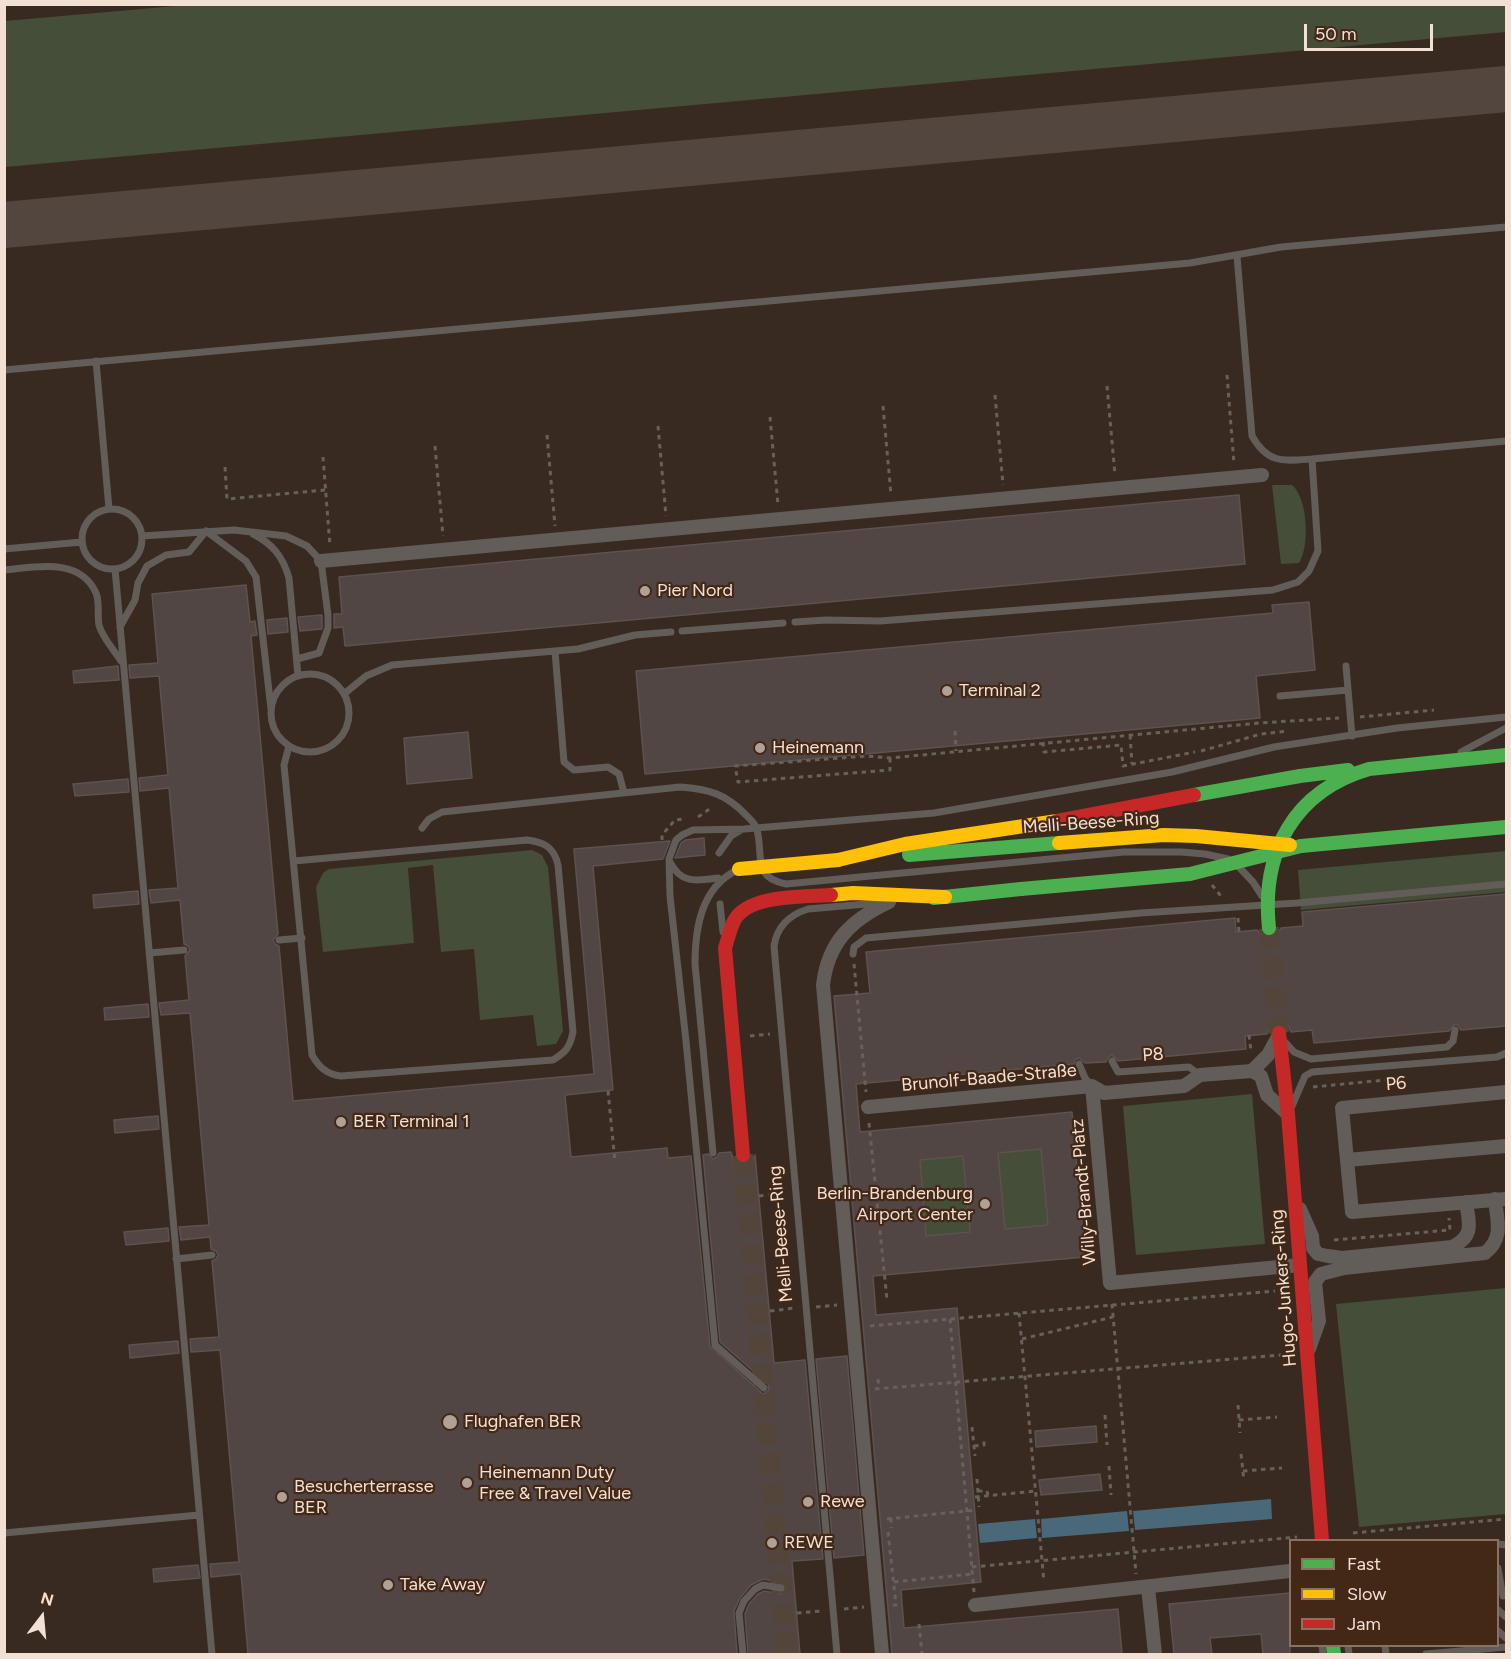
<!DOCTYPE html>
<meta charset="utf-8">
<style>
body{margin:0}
#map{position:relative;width:1511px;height:1659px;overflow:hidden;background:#382a20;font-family:Figtree,sans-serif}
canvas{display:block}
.frame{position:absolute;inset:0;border:6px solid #f2e0d5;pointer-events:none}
.legend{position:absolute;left:1289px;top:1539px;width:210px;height:108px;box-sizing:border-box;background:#432816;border:2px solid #897262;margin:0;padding:8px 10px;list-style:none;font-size:18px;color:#f2e0d5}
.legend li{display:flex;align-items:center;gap:12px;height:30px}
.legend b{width:30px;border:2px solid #897262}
.north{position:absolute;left:12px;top:1587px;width:60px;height:60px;-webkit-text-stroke:4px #432816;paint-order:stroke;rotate:16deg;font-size:16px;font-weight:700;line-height:24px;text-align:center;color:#f2e0d5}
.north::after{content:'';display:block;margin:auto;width:21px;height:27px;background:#f2e0d5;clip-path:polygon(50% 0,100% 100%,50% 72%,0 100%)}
.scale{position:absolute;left:1304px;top:24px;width:129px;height:27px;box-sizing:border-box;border:3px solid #f2e0d5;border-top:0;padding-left:8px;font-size:18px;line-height:21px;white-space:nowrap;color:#f2e0d5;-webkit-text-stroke:4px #432816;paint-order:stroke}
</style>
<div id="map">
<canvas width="1511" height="1659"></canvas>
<div class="frame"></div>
<ul class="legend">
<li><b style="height:8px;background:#4caf50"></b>Fast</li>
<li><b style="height:8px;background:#ffc107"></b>Slow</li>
<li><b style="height:8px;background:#c62828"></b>Jam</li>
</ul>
<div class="north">N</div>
<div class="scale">50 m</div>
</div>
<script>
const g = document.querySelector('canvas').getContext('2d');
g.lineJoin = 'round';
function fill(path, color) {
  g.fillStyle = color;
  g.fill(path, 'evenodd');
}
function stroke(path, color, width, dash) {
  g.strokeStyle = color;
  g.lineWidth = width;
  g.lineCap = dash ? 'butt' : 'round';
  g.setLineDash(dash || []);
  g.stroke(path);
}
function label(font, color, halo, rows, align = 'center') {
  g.font = font + ' Figtree,sans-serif';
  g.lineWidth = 4.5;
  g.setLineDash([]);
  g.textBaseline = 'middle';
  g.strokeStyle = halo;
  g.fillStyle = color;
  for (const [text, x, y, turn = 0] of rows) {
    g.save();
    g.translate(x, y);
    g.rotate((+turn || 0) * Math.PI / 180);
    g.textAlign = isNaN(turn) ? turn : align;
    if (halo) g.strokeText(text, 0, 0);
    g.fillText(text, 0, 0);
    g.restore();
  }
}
const green = new Path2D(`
 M 187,5 L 1506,4 L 1506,32 L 5,167 L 5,21 Z
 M 1272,485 L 1292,485 C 1308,498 1310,547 1299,563 L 1281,564 Z
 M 532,850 L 542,855 L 548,867 L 563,1031 L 556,1044 L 537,1046 L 533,1015 L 480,1020 L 474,949 L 441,952 L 433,865 L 408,868 L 414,943 L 323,952 L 316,887 L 323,873 L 329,869 Z
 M 1506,851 L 1506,892 L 1301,910 L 1298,870 Z
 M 1252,1094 L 1265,1244 L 1136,1255 L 1123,1106 Z
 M 1041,1149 L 1048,1225 L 1005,1229 L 998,1153 Z
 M 963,1156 L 970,1232 L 926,1236 L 920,1160 Z
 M 1506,1288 L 1506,1514 L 1359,1527 L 1336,1304 Z`);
const water = new Path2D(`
 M 1271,1499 L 1272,1519 L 1135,1530 L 1133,1511 Z
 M 1127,1511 L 1129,1531 L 1042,1538 L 1041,1519 Z
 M 1035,1519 L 1037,1538 L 980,1543 L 978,1524 Z`);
const taxiway = new Path2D(`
 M 4,225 L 1506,89`);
const building = new Path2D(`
 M 1239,495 L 1245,564 L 345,646 L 343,627 L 334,628 L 334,614 L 342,614 L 339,577 Z
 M 246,585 L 250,622 L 255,621 L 257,635 L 251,636 L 278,934 L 273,940 L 275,944 L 279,946 L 293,1101 L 594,1074 L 574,849 L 670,841 L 663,859 L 593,866 L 613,1090 L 565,1095 L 571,1157 L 667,1148 L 668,1158 L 691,1156 L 710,1346 L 763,1394 L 769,1390 L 768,1384 L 720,1342 L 703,1155 L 708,1154 L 713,1159 L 717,1157 L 719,1153 L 731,1152 L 734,1162 L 743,1167 L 750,1164 L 755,1155 L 774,1363 L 805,1360 L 823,1559 L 792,1561 L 800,1654 L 748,1654 L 745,1614 L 749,1604 L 758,1594 L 764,1591 L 781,1594 L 786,1589 L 786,1586 L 782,1583 L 763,1579 L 751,1585 L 740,1598 L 734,1611 L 737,1654 L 248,1654 L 241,1574 L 211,1577 L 210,1564 L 239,1562 L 220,1350 L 191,1352 L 190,1339 L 219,1337 L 212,1261 L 216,1259 L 218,1255 L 216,1251 L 211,1249 L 210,1237 L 181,1240 L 179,1227 L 209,1225 L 190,1013 L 161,1015 L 159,1003 L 189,1000 L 185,956 L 190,950 L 188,946 L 184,944 L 180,900 L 151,903 L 149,890 L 178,888 L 169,788 L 140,791 L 139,778 L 168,775 L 159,676 L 130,678 L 129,665 L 158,663 L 152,594 Z
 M 1309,602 L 1315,670 L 1256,676 L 1260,718 L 645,774 L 636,671 L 1273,613 L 1272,605 Z
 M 322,615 L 322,629 L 300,631 L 298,617 Z
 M 287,618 L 288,632 L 268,634 L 267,620 Z
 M 118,666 L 119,680 L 74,683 L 73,671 Z
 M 468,732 L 472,778 L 407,784 L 404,738 Z
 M 128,779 L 129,792 L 75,796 L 73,784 Z
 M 704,838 L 705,855 L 675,858 L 681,843 L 685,840 Z
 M 138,891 L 139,904 L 94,908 L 93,895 Z
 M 1506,894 L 1506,1026 L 1461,1030 L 1458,1025 L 1454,1025 L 1449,1031 L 1314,1043 L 1312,1030 L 1291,1032 L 1288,1025 L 1278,1021 L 1271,1024 L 1267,1034 L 1245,1036 L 1246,1049 L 1118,1061 L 1112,1055 L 1108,1058 L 1106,1062 L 1085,1063 L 1079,1058 L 1075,1060 L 1074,1064 L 856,1084 L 860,1132 L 1072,1112 L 1085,1257 L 873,1276 L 876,1315 L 957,1308 L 981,1582 L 901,1590 L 904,1628 L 1118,1609 L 1122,1654 L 892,1654 L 834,996 L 870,993 L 866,952 L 1235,918 L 1236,932 L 1257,930 L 1264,939 L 1270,940 L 1276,937 L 1281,928 L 1303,926 L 1302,912 ZM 1041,1149 L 1048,1225 L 1005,1229 L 998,1153 ZM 963,1156 L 970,1232 L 926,1236 L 920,1160 Z
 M 148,1004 L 149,1017 L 105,1020 L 104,1008 Z
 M 158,1116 L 159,1129 L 115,1133 L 114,1120 Z
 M 168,1228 L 169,1241 L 126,1245 L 124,1232 Z
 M 178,1341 L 179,1353 L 130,1358 L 129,1345 Z
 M 847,1356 L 864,1555 L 834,1558 L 816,1359 Z
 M 1096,1426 L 1097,1442 L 1036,1447 L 1035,1431 Z
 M 1100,1474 L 1102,1490 L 1041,1495 L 1039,1480 Z
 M 198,1565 L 200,1578 L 154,1582 L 153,1569 Z
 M 1290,1593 L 1290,1654 L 1263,1654 L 1261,1634 L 1210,1638 L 1212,1654 L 1174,1654 L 1169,1604 Z`);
const secondaryTunnel = new Path2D(`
 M 1269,928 L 1279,1033
 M 743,1155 L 787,1654`);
const path = new Path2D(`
 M 1227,375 L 1234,464
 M 1107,386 L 1115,475
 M 995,395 L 1003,485
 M 883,406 L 891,495
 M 770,417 L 778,505
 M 658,426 L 666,516
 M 547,435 L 555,526
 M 435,446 L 443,536
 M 323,457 L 330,546
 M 225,467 L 227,499 L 325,490
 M 1360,717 L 1434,710
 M 955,731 L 956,751
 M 1130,735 L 1132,764
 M 1043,742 L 1044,752 L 1121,745 L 1123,766 L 1195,752
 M 1201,751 L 1261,734 L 1288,731
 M 890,758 L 890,770 L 738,782 L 735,766 L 867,756 L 890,758 L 1259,723 L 1339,718
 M 698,817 L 711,808
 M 662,840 L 662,835 L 675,820 L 685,819
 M 1212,885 L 1221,896
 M 1238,918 L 1239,932
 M 854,964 L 866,1092
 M 1249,1035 L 1251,1051
 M 750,1036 L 770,1034
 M 1313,1087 L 1395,1079
 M 608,1091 L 615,1162
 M 869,1123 L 887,1300
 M 759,1196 L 784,1193
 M 1334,1240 L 1450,1230 L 1449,1218
 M 1112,1304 L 1136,1574
 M 816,1307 L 837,1305
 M 770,1311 L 795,1308
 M 1019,1313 L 1044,1582
 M 950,1319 L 974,1592
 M 870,1326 L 1275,1291
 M 1022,1339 L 1113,1317
 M 878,1379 L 879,1388
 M 875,1389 L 1281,1355
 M 1238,1405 L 1240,1433
 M 1105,1415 L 1107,1445
 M 1239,1420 L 1277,1417
 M 972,1427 L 975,1456
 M 974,1446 L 984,1445 L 984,1441
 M 1241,1454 L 1244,1481
 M 1109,1466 L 1111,1495
 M 1243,1471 L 1282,1468
 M 977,1479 L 979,1507
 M 978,1491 L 987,1491 L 988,1496
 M 975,1497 L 1036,1491
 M 891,1518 L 891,1528
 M 887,1519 L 976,1510
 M 888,1532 L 896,1605 L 892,1605
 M 1353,1533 L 1506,1519
 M 972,1567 L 1297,1537
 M 894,1582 L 972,1574
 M 844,1609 L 864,1607
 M 797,1613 L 822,1611
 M 919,1624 L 922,1654
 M 1411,1646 L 1411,1647`);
const lane = new Path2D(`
 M 1237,256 L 1252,436 C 1268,464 1283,461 1312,459 L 1506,441
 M 96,361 L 109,509
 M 4,370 L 1190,263 L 1281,247 L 1506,227
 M82 539a30 30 0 1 1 60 0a30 30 0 1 1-60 0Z
 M 253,534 C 273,544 283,557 289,578 L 298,676
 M 142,536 L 234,530 L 286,536 L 307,546 L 321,561 L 328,615 L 328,628 L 319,653 L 297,659
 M 4,549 L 82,542
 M 115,569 L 212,1654
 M 4,570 C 36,567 80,557 96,593 C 100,602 97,615 99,625 C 102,637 114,650 121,661
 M 795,622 L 826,620 L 880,621 L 1273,590 L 1298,582 L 1309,571 L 1318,551 L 1312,459
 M 120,627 L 135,600 L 138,583 L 147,566 L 166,555 L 189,552 L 206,531 L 246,561 L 256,577 L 271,709
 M 682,631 L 783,623
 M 555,651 L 564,762 L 574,770 L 608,767 L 619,774 L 624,793
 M 1346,666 L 1352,736
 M271 713a39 39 0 1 1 78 0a39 39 0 1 1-78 0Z
 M 344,694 L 366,676 L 392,665 L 578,649 L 635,635 L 671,632
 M 1280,696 L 1348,690
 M 289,746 L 284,765 L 312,1055 C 319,1067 326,1074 341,1076 L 553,1060 C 566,1052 570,1047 573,1032 L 558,865 C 554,847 544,842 527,840 L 294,861
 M 1461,752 L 1506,728
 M 422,828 L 429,819 L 442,812 L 680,787 C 709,789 726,794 746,815 C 750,819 756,824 757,830 C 764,856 751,877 786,884 L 1124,852 L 1181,852 L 1205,854 L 1228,859
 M 719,853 L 731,836 L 741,830
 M 670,862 C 681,884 696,881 718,878
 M 1237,865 L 1253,882 L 1262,896
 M 720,904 L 723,932
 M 279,940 L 302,938
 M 149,953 L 184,950
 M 853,954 L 854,947 L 866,938 L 1141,913 L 1297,903 L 1506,884
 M 1286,1043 L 1294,1052 L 1311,1059 L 1447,1047 L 1453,1041 L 1455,1030
 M 1112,1061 L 1118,1072 L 1189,1067 L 1200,1075
 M 1079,1064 L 1085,1078 L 1091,1085
 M 1292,1106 L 1305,1076 L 1312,1072 L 1497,1057 L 1506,1053
 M 176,1259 L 212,1255
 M 764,1388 L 715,1345 L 686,1041 L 670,896 L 669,859 L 676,840 L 682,835 L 693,830 L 744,829 L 934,813 L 1172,772 L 1274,747 L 1397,728 L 1506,717
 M 4,1533 L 199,1515
 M 1498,1544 L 1506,1545
 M 1498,1568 L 1503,1596
 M 1498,1610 L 1506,1617
 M 1498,1631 L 1506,1638
 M 1322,1646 L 1323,1654
 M 1348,1646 L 1349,1654
 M 1385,1646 L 1386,1654
 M 743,1654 L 739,1613 L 744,1601 L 755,1589 L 763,1585 L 781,1588
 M 837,1654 L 774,946 C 777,926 789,915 808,909 L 878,903
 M 1426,1654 L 1506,1647`);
const street = new Path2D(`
 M 321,561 L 1262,475
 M 1252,1071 L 1268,1055 L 1279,1035
 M 1092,1086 L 1110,1283 L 1300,1265
 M 1506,1092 L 1342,1108 L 1352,1212 L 1506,1199
 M 868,1107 L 1092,1086 L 1104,1093 L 1184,1086 L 1200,1075 L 1252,1071 L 1261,1076 L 1267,1095 L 1288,1114
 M 1347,1160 L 1506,1146
 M 1300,1209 L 1312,1236 L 1313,1248 L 1318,1254 L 1328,1256 L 1342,1258 L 1452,1247 C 1475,1236 1469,1223 1466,1202
 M 1309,1349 L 1319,1321 L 1315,1282 L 1321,1274 L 1344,1268 L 1485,1253 C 1504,1238 1497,1221 1495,1199
 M 1148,1587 L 1155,1654
 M 975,1605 L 1290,1571
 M 882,1654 L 823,985 C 828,942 851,920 889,902`);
const fast = new Path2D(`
 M 1194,795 L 1300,776 L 1348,770
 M 1301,846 L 1506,827
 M 909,855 L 1059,843
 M 934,898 L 1021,889
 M 1269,928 C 1261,852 1294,791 1369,769 L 1506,755
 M 1333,1646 L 1334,1654`);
const slow = new Path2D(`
 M 838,860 L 905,844 L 1057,821
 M 831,895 L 853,893 L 945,897`);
const jam = new Path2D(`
 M 1279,1033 L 1288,1114 L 1322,1540
 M 743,1155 L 725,948 C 728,939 730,929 734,921 C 748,894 804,897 831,895`);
const laneBridge = new Path2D(`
 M 713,1153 L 695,964 C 695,928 701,888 737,870`);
const fastBridge = new Path2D(`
 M 1021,889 L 1190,874 L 1301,846`);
const slowBridge = new Path2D(`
 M 1059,843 L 1164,835 L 1196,836 L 1290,845
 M 739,869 L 838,860`);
const jamBridge = new Path2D(`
 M 1057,821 L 1194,795`);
const markers = [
 [645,591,6,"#b1a096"],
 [947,691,6,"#b1a096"],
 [760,748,6,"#b1a096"],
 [341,1122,6,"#b1a096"],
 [985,1204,6,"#b1a096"],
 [450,1422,8,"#b1a096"],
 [467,1483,6,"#b1a096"],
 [282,1497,6,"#b1a096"],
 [808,1502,6,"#b1a096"],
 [772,1543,6,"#b1a096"],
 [388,1585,6,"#b1a096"]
];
const poiNames = [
 ["Pier Nord",657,591],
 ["Terminal 2",959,691],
 ["Heinemann",772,748],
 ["BER Terminal 1",353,1122],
 ["Berlin-Brandenburg",973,1194,"right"],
 ["Airport Center",973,1215,"right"],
 ["Flughafen BER",464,1422],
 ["Heinemann Duty",479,1473],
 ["Free & Travel Value",479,1494],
 ["Besucherterrasse",294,1487],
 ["BER",294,1508],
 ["Rewe",820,1502],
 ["REWE",784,1543],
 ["Take Away",400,1585]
];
const streetNames = [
 ["Melli-Beese-Ring",1091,823,-4],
 ["P8",1153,1055,-4],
 ["Brunolf-Baade-Straße",989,1078,-5],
 ["P6",1396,1084,-5],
 ["Willy-Brandt-Platz",1084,1192,-95],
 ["Melli-Beese-Ring",781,1234,-95],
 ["Hugo-Junkers-Ring",1284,1288,-95]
];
fill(green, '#444e38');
fill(water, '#49687a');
stroke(taxiway, '#52463e', 46);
fill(building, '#524644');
stroke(building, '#5e524f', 1.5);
stroke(secondaryTunnel, '#54453b', 20, [20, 10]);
stroke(path, '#67605b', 3, [4.5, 4.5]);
stroke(lane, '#625d58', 7);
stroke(street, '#625d58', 14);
stroke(fast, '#4caf50', 14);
stroke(slow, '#ffc107', 14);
stroke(jam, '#c62828', 14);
stroke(laneBridge, '#625d58', 7);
stroke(fastBridge, '#4caf50', 14);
stroke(slowBridge, '#ffc107', 14);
stroke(jamBridge, '#c62828', 14);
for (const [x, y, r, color] of markers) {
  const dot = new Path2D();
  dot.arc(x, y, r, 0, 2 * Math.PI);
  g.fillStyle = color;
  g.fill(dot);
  stroke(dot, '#432816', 2);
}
label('18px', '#f2e0d5', '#432816', poiNames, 'left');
label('18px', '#f2e0d5', '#432816', streetNames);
</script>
